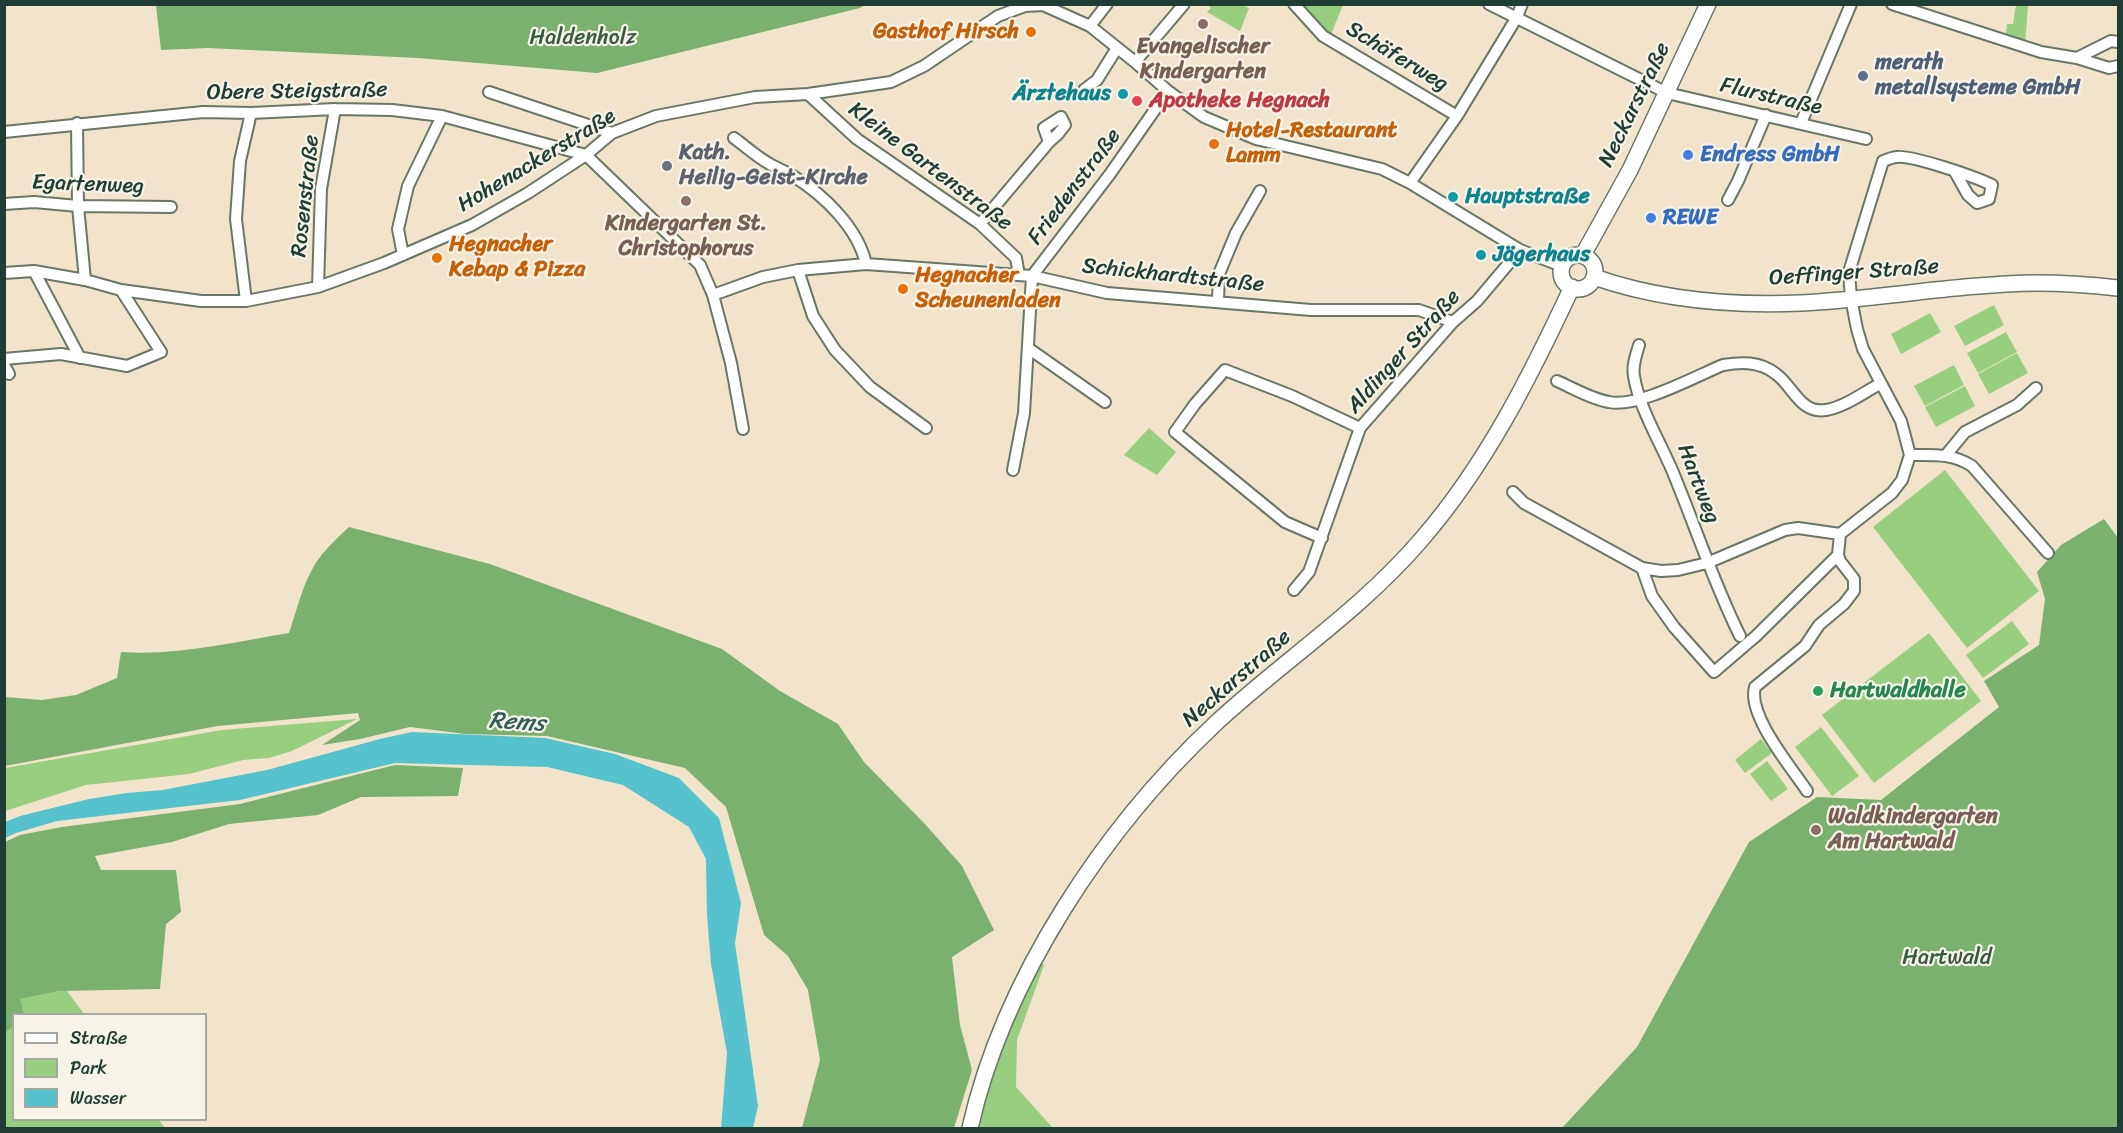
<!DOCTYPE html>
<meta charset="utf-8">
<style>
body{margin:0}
#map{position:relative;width:2123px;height:1133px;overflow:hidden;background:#f1e4ca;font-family:Sriracha,sans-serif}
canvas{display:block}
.frame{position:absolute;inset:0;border:6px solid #1f3d34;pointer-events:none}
.legend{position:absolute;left:12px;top:1013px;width:195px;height:108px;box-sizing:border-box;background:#f7f3e8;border:2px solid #a1aaa0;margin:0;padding:8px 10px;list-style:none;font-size:18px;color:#1f3d34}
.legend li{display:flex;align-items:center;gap:12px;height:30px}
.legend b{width:30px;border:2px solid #a1aaa0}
</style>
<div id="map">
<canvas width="2123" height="1133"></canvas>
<div class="frame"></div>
<ul class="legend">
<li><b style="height:8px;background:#fff"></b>Straße</li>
<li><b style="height:16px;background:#98ce80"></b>Park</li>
<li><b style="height:16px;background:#55c2cd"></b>Wasser</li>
</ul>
</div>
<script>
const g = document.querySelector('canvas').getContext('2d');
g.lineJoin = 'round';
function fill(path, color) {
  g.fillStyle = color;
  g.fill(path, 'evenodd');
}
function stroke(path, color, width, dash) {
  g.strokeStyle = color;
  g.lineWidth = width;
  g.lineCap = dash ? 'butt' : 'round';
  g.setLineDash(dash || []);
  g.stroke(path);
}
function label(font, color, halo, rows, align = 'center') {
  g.font = font + ' Sriracha,sans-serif';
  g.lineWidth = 4.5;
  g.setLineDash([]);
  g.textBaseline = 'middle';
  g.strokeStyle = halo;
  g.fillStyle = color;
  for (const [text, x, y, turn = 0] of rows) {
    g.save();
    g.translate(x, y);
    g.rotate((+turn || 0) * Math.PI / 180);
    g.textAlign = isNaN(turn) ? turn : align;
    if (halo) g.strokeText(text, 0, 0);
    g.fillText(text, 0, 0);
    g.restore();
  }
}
const green = new Path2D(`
 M 1208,5 L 1243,5 L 1249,8 L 1240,31 L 1207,12 L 1211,8 Z
 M 1296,5 L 1343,5 L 1331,34 L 1323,33 Z
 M 2016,5 L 2028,5 L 2025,46 L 2005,40 L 2007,24 L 2013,24 Z
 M 1994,305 L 2004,325 L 1965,346 L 1954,326 Z
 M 1930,313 L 1941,332 L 1901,354 L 1891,334 Z
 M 2006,332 L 2017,352 L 1978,373 L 1967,353 Z
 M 2017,353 L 2028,373 L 1989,394 L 1978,374 Z
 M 1954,365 L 1964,385 L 1925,406 L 1914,386 Z
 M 1965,386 L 1975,406 L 1936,427 L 1925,407 Z
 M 1149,428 L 1176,452 L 1157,475 L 1124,455 Z
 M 1945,470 L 2039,591 L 1967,648 L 1873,527 Z
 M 2012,621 L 2029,644 L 1983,678 L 1966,655 Z
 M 1929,633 L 1981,701 L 1874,783 L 1822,715 Z
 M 357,719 L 292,751 L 269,758 L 243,760 L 189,774 L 86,785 L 5,811 L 5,768 L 222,730 Z
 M 1821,727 L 1859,776 L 1832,796 L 1795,747 Z
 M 1761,739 L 1772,753 L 1745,773 L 1735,760 Z
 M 1767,761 L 1788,789 L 1771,801 L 1750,774 Z
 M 1035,957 L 1044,965 L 1017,1040 L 1016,1087 L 1053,1128 L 970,1128 Z
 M 59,991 L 67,991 L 84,1014 L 24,1014 L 19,999 Z
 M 13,1027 L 14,1120 L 159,1120 L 165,1128 L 5,1128 L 4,1032 Z`);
const forest = new Path2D(`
 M 156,5 L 156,4 L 865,5 L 860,8 L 597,73 L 418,58 L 208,48 L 161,50 Z
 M 2104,519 L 2118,538 L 2118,1128 L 1562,1128 L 1637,1047 L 1749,842 L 1817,797 L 1881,800 L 1999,707 L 1984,681 L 2039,645 L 2045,599 L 2037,572 L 2061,545 Z
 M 349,527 L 490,564 L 722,649 L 780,691 L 838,724 L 864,762 L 925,824 L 962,866 L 994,930 L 952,957 L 960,1025 L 972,1070 L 954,1128 L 802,1128 L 820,1060 L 808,990 L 788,956 L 764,935 L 726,807 L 685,768 L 547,736 L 465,734 L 410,727 L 360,739 L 322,745 L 360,720 L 358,713 L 218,726 L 5,766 L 5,697 L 42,700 L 76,695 L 117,678 L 121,652 C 177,656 234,642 289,633 C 297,610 302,586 314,566 C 323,551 336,539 349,527 Z
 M 395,765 L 463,768 L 458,796 L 361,797 L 318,815 L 229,824 L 172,842 L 95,856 L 101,870 L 176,870 L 181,912 L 166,924 L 160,989 L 59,991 L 20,999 L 24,1014 L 14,1014 L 13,1027 L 5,1032 L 5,842 L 20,835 L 62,827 L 240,804 Z`);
const water = new Path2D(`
 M 412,732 L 545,738 L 615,754 L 679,778 L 719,818 L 741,903 L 735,943 L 758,1106 L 753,1128 L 721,1128 L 727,1053 L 711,964 L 707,915 L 706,859 L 689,827 L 623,785 L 547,767 L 395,763 L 240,800 L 57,821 L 16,833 L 5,838 L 5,822 L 20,816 L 89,799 L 127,793 L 163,790 L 267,770 L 380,739 Z`);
const minor = new Path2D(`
 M 1294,4 L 1323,36 L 1457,116
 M 1489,4 L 1667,93 L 1866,139
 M 1892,4 L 2041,52 L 2077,58 L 2109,68 L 2118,66
 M 1090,26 L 1107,4
 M 2077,58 L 2111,41 L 2118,42
 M 1135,62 L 1184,4
 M 1084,90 L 1097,80 L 1117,48
 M 489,92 L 612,133
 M 808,94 L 857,139 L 980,224 L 1016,258 L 1019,275
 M 77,123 L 78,206 L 85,280
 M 1801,123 L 1851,4
 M 4,132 L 203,112 L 251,113 L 335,109 L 392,110 L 442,116 L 586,155 L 700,265 L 713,295 L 731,363 L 743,429
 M 734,138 C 745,146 756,156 768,163 C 776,168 785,171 793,176 C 824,195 858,228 866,264
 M 1410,183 L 1457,116 L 1517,17 L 1522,4
 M 1728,200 L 1738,181 L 1766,115
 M 4,204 L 34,202 L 78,206 L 171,207
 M 980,224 L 1049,142 L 1058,134 L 1065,125 L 1061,117 L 1044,128 L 1049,142
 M 403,255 L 398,229 L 408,186 L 442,116
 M 798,270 L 813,316 L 835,350 L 870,387 L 926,428
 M 34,271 L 80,358
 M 4,273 L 34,271 L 85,280 L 121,290 L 201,301 L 246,301 L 318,287 L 384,263 L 472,225 L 528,193 L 586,155 L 612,133 L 656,116 L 755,97 L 808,94 L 891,82 L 924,66 L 998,16 L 1025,6 L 1043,5 L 1090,26 L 1135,62 L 1168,91 L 1204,117 L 1256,139 L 1382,169 L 1410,183 L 1520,250 L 1562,266
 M 318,287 L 321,189 L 335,109
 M 713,295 L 763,277 L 798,270 L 866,264 L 1032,276 L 1107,293 L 1311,310 L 1419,310 L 1453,322
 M 246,301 L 236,219 L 240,161 L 251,113
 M 1218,301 L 1219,274 L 1236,233 L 1260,191
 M 1639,345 C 1636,356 1632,365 1634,376 C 1638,405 1660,442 1672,470 C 1695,525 1713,582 1740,636
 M 1028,348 L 1105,402
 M 4,359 L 61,354 L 127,366 L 161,352 L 121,290
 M 4,365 L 9,374
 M 1557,381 C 1573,388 1591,399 1609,402 C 1638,408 1694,377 1723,365 C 1741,362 1760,361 1776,374 C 1793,386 1800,414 1826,410 C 1845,407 1864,392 1880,384
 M 1910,455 C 1933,455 1952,453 1972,466 L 2048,553
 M 1946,455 L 1965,432 L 2017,405 L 2036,388
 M 1013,470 L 1024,413 L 1032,276 L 1110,174 L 1168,91
 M 1513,492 L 1524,503 L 1642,568 L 1661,571 L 1678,570 L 1707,563 L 1785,530 L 1798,528 L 1840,534
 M 1322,538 L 1285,522 L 1175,432 L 1195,404 L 1225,370 L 1292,396 L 1360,428
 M 1642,568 L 1652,596 L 1674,627 L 1714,672 L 1756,636 L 1838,555
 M 1294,590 L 1309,572 L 1360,428 L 1453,322 L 1477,301 L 1520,250
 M 1807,791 C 1791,767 1747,715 1755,687 L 1805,646 L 1819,625 L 1844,604 L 1854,591 L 1854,579 L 1840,561 L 1838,555 L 1840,534 L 1892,493 L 1902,480 L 1910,455 L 1901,421 L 1863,349 L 1857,329 L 1851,298 L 1849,272 L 1883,161 C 1887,160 1892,157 1897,157 C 1912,155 1976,177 1992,185 L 1989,199 L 1977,203 L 1968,195 L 1955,172`);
const secondary = new Path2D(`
 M 1583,255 L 1630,170 L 1708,4
 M1561 272a17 17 0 1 1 34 0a17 17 0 1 1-34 0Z
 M 1594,277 C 1660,300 1733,306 1801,303 C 1880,299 1958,284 2037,283 C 2064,283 2091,285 2118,288
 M 970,1128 C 1004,978 1104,828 1216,723 C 1284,660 1359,612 1421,540 C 1486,465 1530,377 1572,287`);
const markers = [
 [1203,24,6,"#8d6e63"],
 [1031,32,6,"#e8710a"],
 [1863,76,6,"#5c6f8a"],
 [1123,94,6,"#0f9aa8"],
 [1137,101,6,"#e0444e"],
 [1214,144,6,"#e8710a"],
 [1688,155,6,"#3f7fe0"],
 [667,166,6,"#6b7280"],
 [1453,197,6,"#0f9aa8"],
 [686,201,6,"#8d6e63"],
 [1651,218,6,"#3f7fe0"],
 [1481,255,6,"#0f9aa8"],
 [437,258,6,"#e8710a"],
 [903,289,6,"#e8710a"],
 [1818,691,6,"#2e9e5b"],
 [1816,830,6,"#8d6e63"]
];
const foodNames = [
 ["Gasthof Hirsch",1019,32,"right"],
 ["Hotel-Restaurant",1226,131],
 ["Lamm",1226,156],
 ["Hegnacher",449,245],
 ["Kebap & Pizza",449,270],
 ["Hegnacher",915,276],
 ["Scheunenladen",915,301]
];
const parkNames = [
 ["Haldenholz",583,38],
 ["Hartwald",1947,958]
];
const educationNames = [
 ["Evangelischer",1203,47],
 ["Kindergarten",1203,72],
 ["Kindergarten St.",686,224],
 ["Christophorus",686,249],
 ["Waldkindergarten",1828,817,"left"],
 ["Am Hartwald",1828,842,"left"]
];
const streetNames = [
 ["Schäferweg",1397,57,31],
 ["Obere Steigstraße",297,92,-1],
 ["Flurstraße",1771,97,13],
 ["Neckarstraße",1635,105,-64],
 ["Hohenackerstraße",537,161,-31],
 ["Kleine Gartenstraße",930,167,37],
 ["Egartenweg",88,185,2],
 ["Friedenstraße",1075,187,-53],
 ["Rosenstraße",306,196,-84],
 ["Oeffinger Straße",1854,273,-4],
 ["Schickhardtstraße",1173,276,6],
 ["Aldinger Straße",1404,352,-48],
 ["Hartweg",1698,484,69],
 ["Neckarstraße",1237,679,-41]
];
const serviceNames = [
 ["merath",1875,63],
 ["metallsysteme GmbH",1875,88]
];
const cultureNames = [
 ["Ärztehaus",1111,94,"right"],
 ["Hauptstraße",1465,197],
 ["Jägerhaus",1493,255]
];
const healthNames = [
 ["Apotheke Hegnach",1149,101]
];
const worshipNames = [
 ["Kath.",679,153],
 ["Heilig-Geist-Kirche",679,178]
];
const shopNames = [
 ["Endress GmbH",1700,155],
 ["REWE",1663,218]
];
const leisureNames = [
 ["Hartwaldhalle",1830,691]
];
const waterNames = [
 ["Rems",517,723,3]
];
fill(green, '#98ce80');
fill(forest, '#7ab16e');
fill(water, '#55c2cd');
stroke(minor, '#687768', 14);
stroke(secondary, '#687768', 18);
stroke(minor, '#fff', 10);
stroke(secondary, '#fff', 15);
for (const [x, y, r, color] of markers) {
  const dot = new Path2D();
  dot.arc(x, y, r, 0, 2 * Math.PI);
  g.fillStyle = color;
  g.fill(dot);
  stroke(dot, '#f7f3e8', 2);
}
label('bold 22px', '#c56008', '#f7f3e8', foodNames, 'left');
label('22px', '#375a43', '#f7f3e8', parkNames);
label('bold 22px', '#785e54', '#f7f3e8', educationNames);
label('22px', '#1f3d34', '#f7f3e8', streetNames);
label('bold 22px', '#4e5e75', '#f7f3e8', serviceNames, 'left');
label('bold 22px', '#0d838f', '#f7f3e8', cultureNames, 'left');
label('bold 22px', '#be3a42', '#f7f3e8', healthNames, 'left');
label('bold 22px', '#5b616d', '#f7f3e8', worshipNames, 'left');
label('bold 22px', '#366cbe', '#f7f3e8', shopNames, 'left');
label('bold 22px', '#27864d', '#f7f3e8', leisureNames, 'left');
label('italic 24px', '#2c5e5a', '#f7f3e8', waterNames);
</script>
